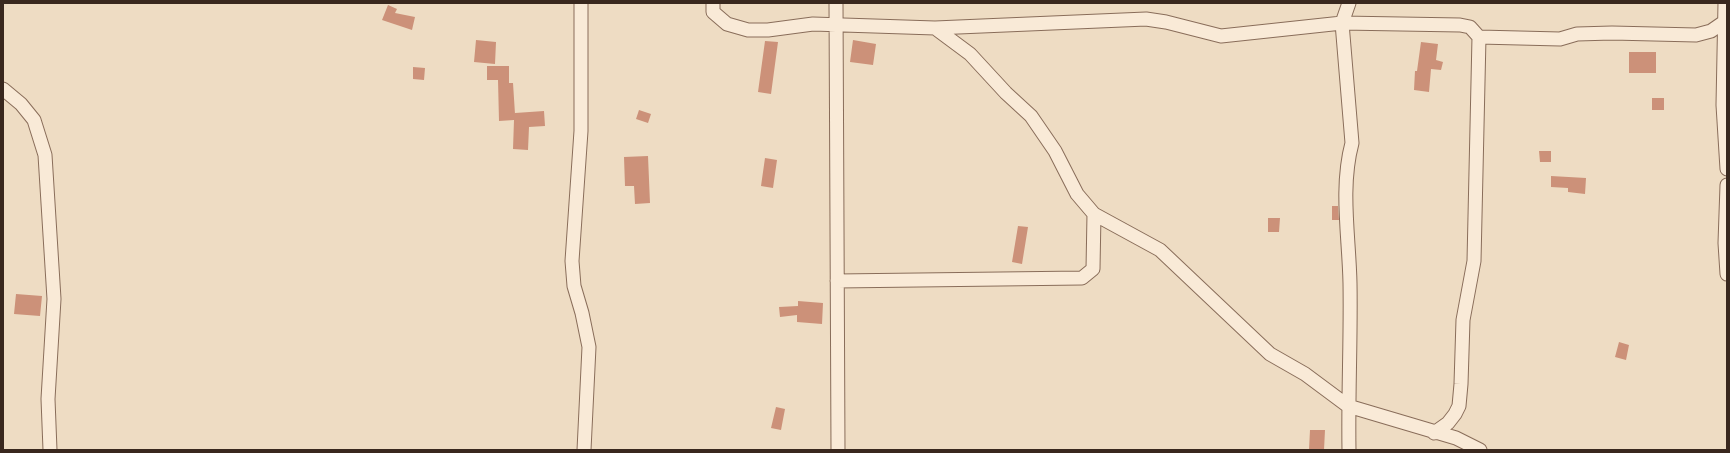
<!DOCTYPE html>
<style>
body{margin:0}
#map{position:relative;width:1730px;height:453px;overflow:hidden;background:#eedcc3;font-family:Spectral,serif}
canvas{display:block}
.frame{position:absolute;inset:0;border:4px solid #39281e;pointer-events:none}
</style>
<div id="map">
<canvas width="1730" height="453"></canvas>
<div class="frame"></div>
</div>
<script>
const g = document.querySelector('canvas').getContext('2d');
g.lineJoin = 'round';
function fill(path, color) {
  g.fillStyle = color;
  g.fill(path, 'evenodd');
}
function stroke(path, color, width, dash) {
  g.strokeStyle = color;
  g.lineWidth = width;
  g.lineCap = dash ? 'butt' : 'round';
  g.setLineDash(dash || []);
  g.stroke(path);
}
const building = new Path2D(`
 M 388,5 L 397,9 L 395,13 L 415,17 L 412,30 L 382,20 Z
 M 476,40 L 496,42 L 495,64 L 474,62 Z
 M 853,40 L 876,44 L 873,65 L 850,62 Z
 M 765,41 L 778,42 L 771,94 L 758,92 Z
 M 1421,42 L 1438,44 L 1436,60 L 1443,62 L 1441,70 L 1431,69 L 1429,92 L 1414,90 L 1415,71 L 1417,71 Z
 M 1629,52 L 1656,52 L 1656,73 L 1629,73 Z
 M 487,66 L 509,66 L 509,83 L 513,83 L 515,114 L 515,113 L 544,111 L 545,126 L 529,127 L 528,150 L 513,149 L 514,120 L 499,121 L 498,80 L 487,80 Z
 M 413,67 L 425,68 L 424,80 L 413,79 Z
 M 1652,98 L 1664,98 L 1664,110 L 1652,110 Z
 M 639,110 L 651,114 L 648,123 L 636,119 Z
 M 1539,151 L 1551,151 L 1551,162 L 1540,162 Z
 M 648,156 L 650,203 L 635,204 L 634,186 L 625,186 L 624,157 Z
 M 765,158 L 777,160 L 773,188 L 761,186 Z
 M 1551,176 L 1586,178 L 1585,194 L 1568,192 L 1568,188 L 1551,187 Z
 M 1332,206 L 1338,206 L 1339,220 L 1332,220 Z
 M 1268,218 L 1280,218 L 1279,232 L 1268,232 Z
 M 1018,226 L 1028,227 L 1022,264 L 1012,262 Z
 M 16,294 L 42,296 L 40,316 L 14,314 Z
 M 798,301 L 823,303 L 822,324 L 797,322 L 797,315 L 780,317 L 779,307 L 798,306 Z
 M 1619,342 L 1629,345 L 1626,360 L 1615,357 Z
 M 776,407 L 785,409 L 781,430 L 771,428 Z
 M 1310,430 L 1325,430 L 1324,450 L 1309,450 Z`);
const minor = new Path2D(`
 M 581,3 L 581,131 L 572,261 L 574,286 L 582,313 L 589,347 L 584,450
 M 713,3 L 713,12 L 727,24 L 748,30 L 768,30 L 813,24 L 935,28 L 1146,19 L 1166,22 L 1221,36 L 1342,23 L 1460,25 L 1470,27 L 1479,37 L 1474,261 L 1463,320 L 1461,384 L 1459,406 L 1455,414 L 1448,423 L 1434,433
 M 836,3 L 838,450
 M 1725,3 L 1723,105 L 1727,169
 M 935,28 L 970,54 L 1006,93 L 1031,116 L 1055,151 L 1077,194 L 1094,214 L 1160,250 L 1270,354 L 1305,374 L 1348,406 L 1456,438 L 1480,450
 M 1479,37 L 1560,39 L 1577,34 L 1612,33 L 1696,35 L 1711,31 L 1724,22
 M 3,89 L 21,104 L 34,120 L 45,155 L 54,299 L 48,399 L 50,450
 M 1727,185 L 1725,243 L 1727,274
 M 837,281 L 1082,278 L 1093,269 L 1094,214
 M 1349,450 C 1348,394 1351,338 1350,283 C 1349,236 1340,188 1352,143 L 1342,23 L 1349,3`);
fill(building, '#cc9179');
stroke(minor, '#896d5a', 15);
stroke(minor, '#f9ead7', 13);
</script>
